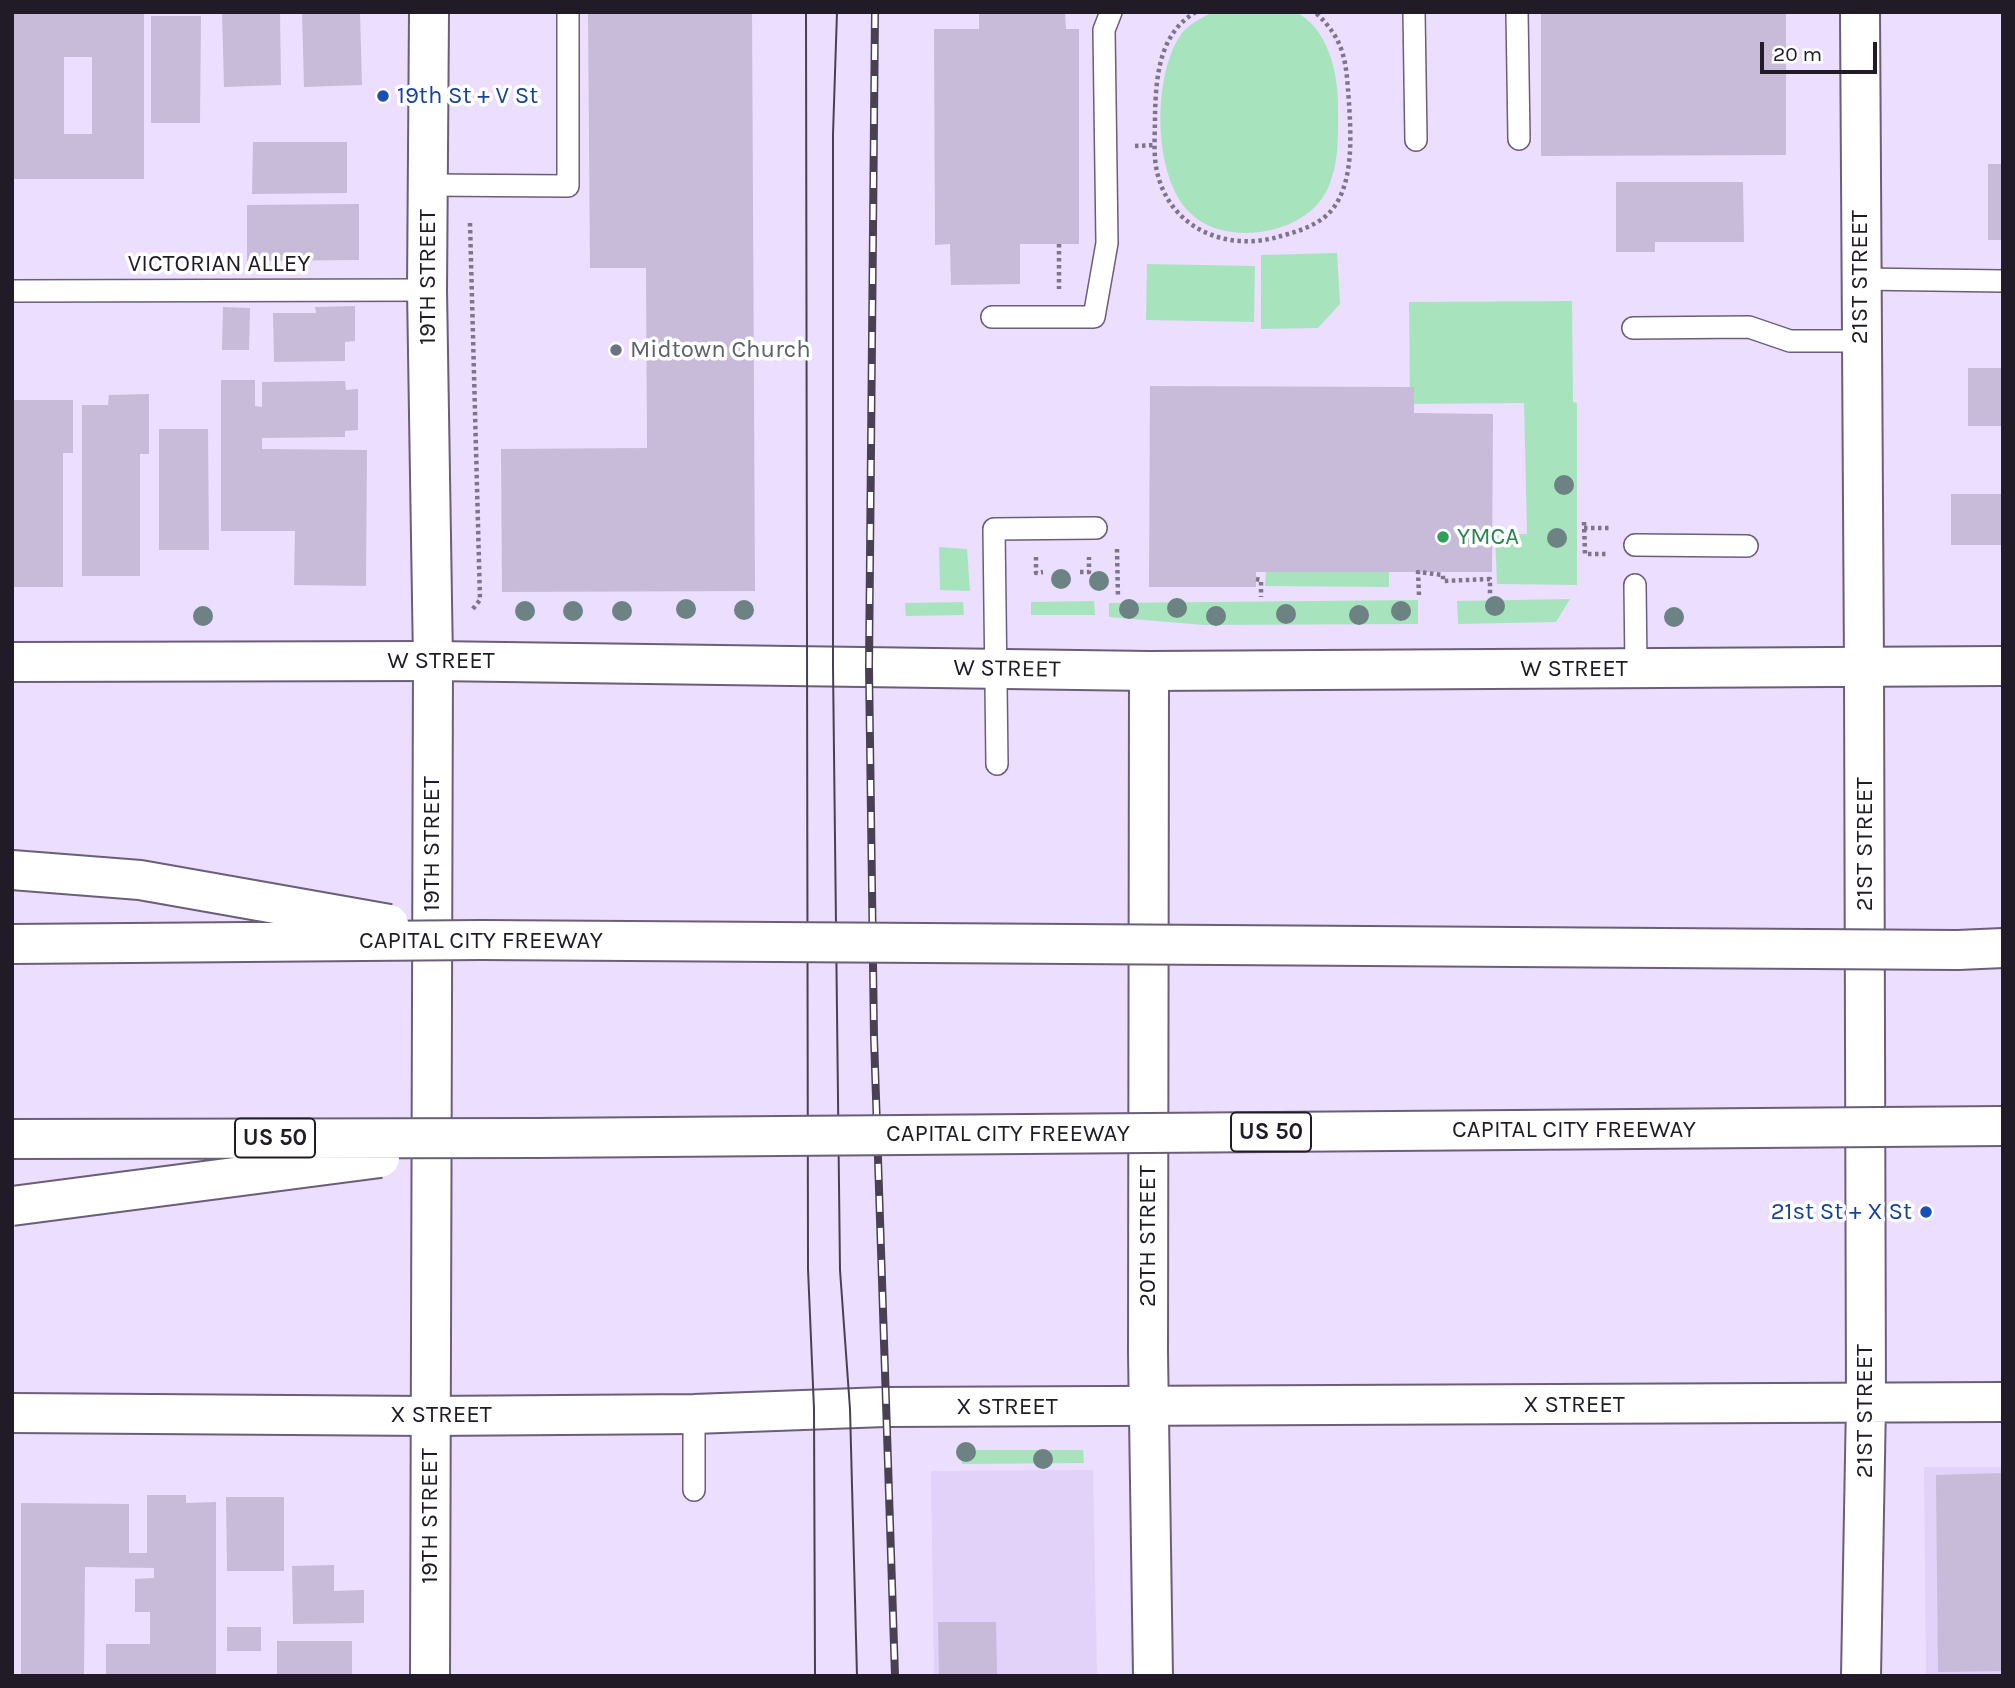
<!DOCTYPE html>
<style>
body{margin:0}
#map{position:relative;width:2015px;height:1688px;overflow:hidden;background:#ecdefe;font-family:Karla,sans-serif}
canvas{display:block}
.frame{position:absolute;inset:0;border:14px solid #211b27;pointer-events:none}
.scale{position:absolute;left:1760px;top:42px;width:117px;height:32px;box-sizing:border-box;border:4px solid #211b27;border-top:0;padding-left:9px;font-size:21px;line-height:24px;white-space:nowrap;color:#211b27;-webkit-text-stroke:5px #fff;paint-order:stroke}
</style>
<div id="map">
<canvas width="2015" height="1688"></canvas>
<div class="frame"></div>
<div class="scale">20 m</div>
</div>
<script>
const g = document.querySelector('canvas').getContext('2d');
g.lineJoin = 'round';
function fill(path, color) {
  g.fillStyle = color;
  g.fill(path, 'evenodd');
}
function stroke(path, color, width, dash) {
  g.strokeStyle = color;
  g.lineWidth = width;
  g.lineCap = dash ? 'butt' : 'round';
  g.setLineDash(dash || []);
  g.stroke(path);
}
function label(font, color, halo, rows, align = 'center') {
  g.font = font + ' Karla,sans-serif';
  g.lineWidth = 7;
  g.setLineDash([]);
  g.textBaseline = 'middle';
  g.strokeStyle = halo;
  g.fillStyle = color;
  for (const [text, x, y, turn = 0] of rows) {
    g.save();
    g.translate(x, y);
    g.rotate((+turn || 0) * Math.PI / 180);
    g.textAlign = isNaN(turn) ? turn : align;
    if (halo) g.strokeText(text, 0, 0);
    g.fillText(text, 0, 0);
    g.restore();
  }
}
const built = new Path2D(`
 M 1924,1467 L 2003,1467 L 2003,1676 L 1926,1676 Z
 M 1093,1470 L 1097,1676 L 934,1676 L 931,1471 Z`);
const green = new Path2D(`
 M 1213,12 L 1295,12 C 1327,26 1338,72 1338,104 C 1338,132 1340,161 1328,188 C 1308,234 1227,249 1190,213 C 1152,176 1152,74 1182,33 C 1189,24 1203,17 1213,12 Z
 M 1337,253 L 1340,304 L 1318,328 L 1261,329 L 1261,255 Z
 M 1147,264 L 1255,266 L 1254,322 L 1146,320 Z
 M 1572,301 L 1573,402 L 1577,403 L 1577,585 L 1497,584 L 1495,535 L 1527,534 L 1524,403 L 1410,404 L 1409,302 Z
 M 939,547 L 967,549 L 970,591 L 940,590 Z
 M 1266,572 L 1389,572 L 1389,587 L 1265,586 Z
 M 1570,599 L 1556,622 L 1458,624 L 1457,601 Z
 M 1418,600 L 1418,624 L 1204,625 L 1109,617 L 1109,603 Z
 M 1094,601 L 1095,615 L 1031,615 L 1031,602 Z
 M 963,602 L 964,615 L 906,616 L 905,603 Z
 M 961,1450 L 1083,1450 L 1084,1463 L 962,1464 Z`);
const building = new Path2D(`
 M 91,12 L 144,12 L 144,179 L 12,179 L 12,13 ZM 64,57 L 92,57 L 92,134 L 64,134 Z
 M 222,12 L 280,12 L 281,85 L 224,87 Z
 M 302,12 L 360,12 L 362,85 L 304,87 Z
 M 588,12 L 752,12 L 755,591 L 502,592 L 501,449 L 647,448 L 646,268 L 590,268 Z
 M 979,12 L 1065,12 L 1066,29 L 1079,29 L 1079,244 L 1020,244 L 1020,284 L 951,285 L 950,244 L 935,245 L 934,29 L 979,29 Z
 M 1541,12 L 1786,12 L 1786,155 L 1541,156 Z
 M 151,16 L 201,16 L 200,123 L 151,123 Z
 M 253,142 L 347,142 L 347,193 L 252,194 Z
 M 1988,164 L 2003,164 L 2003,240 L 1988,240 Z
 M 1616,182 L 1743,182 L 1744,242 L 1655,242 L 1655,252 L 1616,252 Z
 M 359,204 L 359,260 L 247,261 L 247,205 Z
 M 355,306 L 355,341 L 345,342 L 345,361 L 274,362 L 273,313 L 316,313 L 315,307 Z
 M 223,307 L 250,308 L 249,350 L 222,350 Z
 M 1968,368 L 2003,368 L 2003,426 L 1968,426 Z
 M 221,380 L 255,380 L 255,406 L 262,407 L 262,382 L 345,381 L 346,390 L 358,389 L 358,430 L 345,431 L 345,437 L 262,438 L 262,449 L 367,450 L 366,586 L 294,585 L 295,531 L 221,531 Z
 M 1150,386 L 1414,387 L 1414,413 L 1493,414 L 1492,572 L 1256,572 L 1256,587 L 1149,587 Z
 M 149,394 L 149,454 L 140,454 L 140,576 L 82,576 L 82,405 L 108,405 L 109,395 Z
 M 12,400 L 73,400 L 73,453 L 63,453 L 63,587 L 12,587 Z
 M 159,429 L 208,429 L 209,550 L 159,550 Z
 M 1951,494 L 2003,494 L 2003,545 L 1951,545 Z
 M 2003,1473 L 2003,1671 L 1938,1672 L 1936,1475 Z
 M 147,1495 L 186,1495 L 186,1503 L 216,1502 L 216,1676 L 106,1676 L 106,1644 L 150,1644 L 150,1612 L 135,1612 L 135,1579 L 154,1578 L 154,1568 L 85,1567 L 84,1676 L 21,1676 L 21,1503 L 129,1504 L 129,1553 L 147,1553 Z
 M 226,1497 L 284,1497 L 284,1571 L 227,1571 Z
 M 334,1565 L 334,1591 L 364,1590 L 364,1623 L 293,1624 L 292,1566 Z
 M 938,1622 L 996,1622 L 997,1676 L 939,1676 Z
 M 227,1627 L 261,1627 L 261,1651 L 227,1651 Z
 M 277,1641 L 352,1641 L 352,1676 L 277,1676 Z`);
const path = new Path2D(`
 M 1196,12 C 1159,33 1156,77 1155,115 C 1155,129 1154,144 1155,158 C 1160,220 1216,252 1274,238 C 1292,233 1317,227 1331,211 C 1354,184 1351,136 1349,103 C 1346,62 1346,41 1315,12
 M 1135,146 L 1155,145
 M 470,223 L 480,600 L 472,610
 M 1059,244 L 1059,289
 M 1584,522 L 1585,554 L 1606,554
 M 1584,528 L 1611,528
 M 1117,549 L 1118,597
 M 1036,557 L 1036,573 L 1043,572
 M 1080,572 L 1089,572 L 1089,557
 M 1256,579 L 1261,580 L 1261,597
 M 1419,595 L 1418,572 L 1443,575 L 1443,581 L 1490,579 L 1490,595`);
const service = new Path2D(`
 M 1414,12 L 1416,140
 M 1517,12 L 1519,139
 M 427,185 L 568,186 L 568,12
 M 1860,279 L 2003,281
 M 12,291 L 427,290
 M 992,317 L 1094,317 L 1107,243 L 1104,30 L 1111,12
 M 1633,328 L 1749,327 L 1790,341 L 1860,341
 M 1635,545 L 1747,546
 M 1635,585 L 1636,668
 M 997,764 L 994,529 L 1096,528
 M 694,1490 L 694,1414`);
const minor = new Path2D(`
 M 1149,671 L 1148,1352 L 1153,1676`);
const secondary = new Path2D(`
 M 429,12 L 427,290 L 433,661 L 430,1676
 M 1860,12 L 1864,666`);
const primary = new Path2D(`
 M 12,662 L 433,661 L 1149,671 L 2003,666
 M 12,1413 L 429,1416 L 694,1414 L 885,1407 L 2003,1402
 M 1861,1676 L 1866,1403 L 1864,666`);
const motorway = new Path2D(`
 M 1958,950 L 2003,948`);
const tram = new Path2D(`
 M 806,12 L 808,1269 L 814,1409 L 815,1676
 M 837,12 L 833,134 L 833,667 L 840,1270 L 850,1409 L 857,1676`);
const rail = new Path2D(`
 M 875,12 L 869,667 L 874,1037 L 895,1676`);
const motorwayBridge = new Path2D(`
 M 12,870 L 140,880 L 389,924
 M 12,944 L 481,940 L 1958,950
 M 12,1139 L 538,1138 L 2003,1126
 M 12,1206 L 380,1158`);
const trees = [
 [1564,485],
 [1557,538],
 [1061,579],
 [1099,581],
 [1495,606],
 [1177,608],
 [686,609],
 [1129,609],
 [744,610],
 [525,611],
 [573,611],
 [622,611],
 [1401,611],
 [1286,614],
 [1359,615],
 [203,616],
 [1216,616],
 [1674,617],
 [966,1452],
 [1043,1459]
];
const markers = [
 [383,96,7,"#1a4fb4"],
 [616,350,7,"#6b7280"],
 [1443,537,7,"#2e9e5b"],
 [1926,1212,7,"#1a4fb4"]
];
const shields = [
 [1271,1132,80],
 [275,1138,80]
];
const shieldNames = [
 ["US 50",1271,1132],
 ["US 50",275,1138]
];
const transitNames = [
 ["19th St + V St",397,96],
 ["21st St + X St",1912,1212,"right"]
];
const streetNames = [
 ["VICTORIAN ALLEY",219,264],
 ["19TH STREET",428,277,-90],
 ["21ST STREET",1860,277,-90],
 ["W STREET",441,661],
 ["W STREET",1007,669,1],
 ["W STREET",1574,669],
 ["19TH STREET",432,844,-90],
 ["21ST STREET",1865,844,-90],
 ["CAPITAL CITY FREEWAY",481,941],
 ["CAPITAL CITY FREEWAY",1574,1130],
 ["CAPITAL CITY FREEWAY",1008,1134],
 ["20TH STREET",1148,1236,-90],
 ["X STREET",1574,1405],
 ["X STREET",1007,1407],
 ["21ST STREET",1865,1411,-90],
 ["X STREET",441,1415],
 ["19TH STREET",430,1516,-90]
];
const worshipNames = [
 ["Midtown Church",630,350]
];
const leisureNames = [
 ["YMCA",1457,537]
];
fill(built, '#e2d1f8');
fill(green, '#a7e4bd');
fill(building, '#c8bad9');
stroke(service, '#6a5e79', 24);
stroke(minor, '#6a5e79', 42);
stroke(secondary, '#6a5e79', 42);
stroke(primary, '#6a5e79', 42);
stroke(motorway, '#6a5e79', 42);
stroke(path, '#7f758b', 4.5, [3.5, 3.5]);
stroke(service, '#fff', 21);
stroke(minor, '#fff', 38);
stroke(secondary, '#fff', 38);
stroke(primary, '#fff', 38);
stroke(motorway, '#fff', 38);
stroke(tram, '#494151', 2);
stroke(rail, '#494151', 8);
stroke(rail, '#fff', 5, [16]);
stroke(motorwayBridge, '#6a5e79', 42, []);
stroke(motorwayBridge, '#fff', 38);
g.fillStyle = '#6c8283';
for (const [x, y] of trees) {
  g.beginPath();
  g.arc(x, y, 10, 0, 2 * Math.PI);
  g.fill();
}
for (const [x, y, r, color] of markers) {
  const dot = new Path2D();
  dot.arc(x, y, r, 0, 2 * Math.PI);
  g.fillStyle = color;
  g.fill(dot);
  stroke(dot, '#fff', 2.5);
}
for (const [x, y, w] of shields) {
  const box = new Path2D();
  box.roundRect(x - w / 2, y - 19.5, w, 39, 5);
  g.fillStyle = '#fff';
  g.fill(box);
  stroke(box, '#211b27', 2);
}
label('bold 23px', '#211b27', null, shieldNames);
label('24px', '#164399', '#fff', transitNames, 'left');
label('24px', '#211b27', '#fff', streetNames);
label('24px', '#5b616d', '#fff', worshipNames, 'left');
label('24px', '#27864d', '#fff', leisureNames, 'left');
</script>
